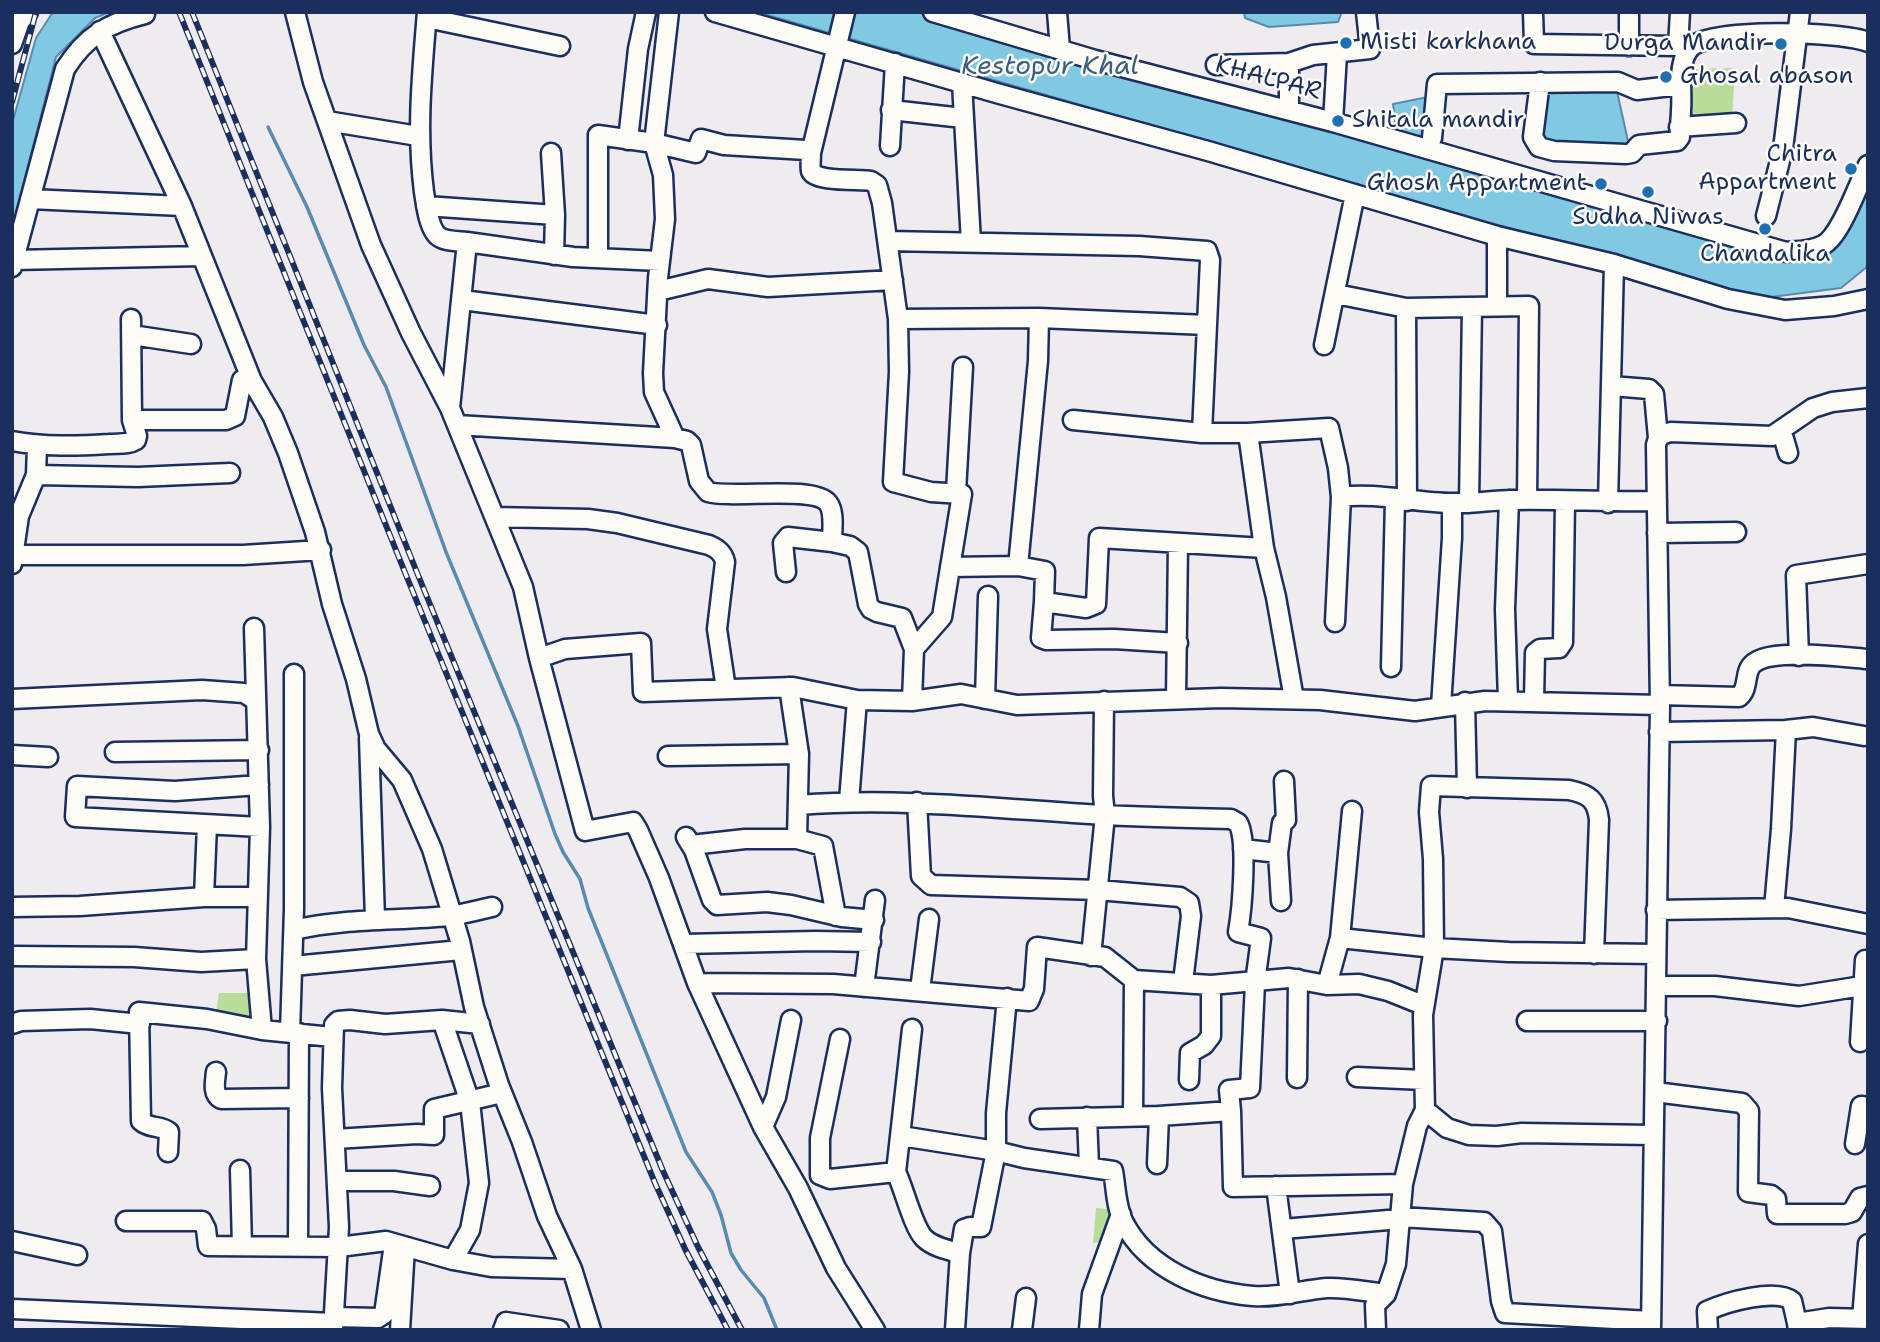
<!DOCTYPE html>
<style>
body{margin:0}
#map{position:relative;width:1880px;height:1342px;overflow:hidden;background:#f0ebf1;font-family:"Shantell Sans",sans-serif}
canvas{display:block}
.frame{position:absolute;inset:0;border:14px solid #1b2f5e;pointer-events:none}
</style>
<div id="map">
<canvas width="1880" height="1342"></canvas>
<div class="frame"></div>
</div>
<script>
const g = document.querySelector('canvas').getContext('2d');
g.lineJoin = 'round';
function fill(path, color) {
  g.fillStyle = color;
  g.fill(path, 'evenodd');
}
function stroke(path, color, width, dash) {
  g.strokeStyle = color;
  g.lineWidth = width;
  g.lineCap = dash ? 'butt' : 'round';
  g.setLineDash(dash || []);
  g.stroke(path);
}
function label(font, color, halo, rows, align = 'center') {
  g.font = font + ' "Shantell Sans",sans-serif';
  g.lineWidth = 5;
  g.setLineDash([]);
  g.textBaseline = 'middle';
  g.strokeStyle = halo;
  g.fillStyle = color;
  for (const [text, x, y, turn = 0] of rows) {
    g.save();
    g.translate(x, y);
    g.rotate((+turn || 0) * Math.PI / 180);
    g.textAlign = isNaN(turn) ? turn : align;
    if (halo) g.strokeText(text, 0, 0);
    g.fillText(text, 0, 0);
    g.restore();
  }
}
const green = new Path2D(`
 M 1735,68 L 1732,120 L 1685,121 L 1690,69 Z
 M 219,993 L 263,993 L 260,1026 L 215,1018 Z
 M 1096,1208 L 1119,1210 L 1127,1237 L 1093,1243 Z`);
const water = new Path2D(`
 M 53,12 L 110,12 L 95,18 L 56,57 L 12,228 L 12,124 L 36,38 Z
 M 757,12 L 959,12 L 1069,43 L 1785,257 L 1825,248 L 1868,178 L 1868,266 L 1841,288 L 1756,299 Z
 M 1244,12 L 1342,12 L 1338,22 L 1269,27 L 1245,18 Z
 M 1616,87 L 1630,150 L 1540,148 L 1543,91 Z
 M 1433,96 L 1427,138 L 1396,132 L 1393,104 Z`);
const stream = new Path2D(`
 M 268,127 L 307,207 L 364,345 L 386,387 L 446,552 L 518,726 L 555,834 L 563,852 L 580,879 L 588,908 L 686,1152 L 712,1192 L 721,1215 L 731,1253 L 741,1270 L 764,1298 L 777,1330`);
const minor = new Path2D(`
 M 295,12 L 313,82 L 371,245 L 411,333 L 450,408 L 523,587 L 539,658
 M 427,12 C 422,74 416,130 424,192 C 426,204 428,224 436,234 C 442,242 458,241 467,242 L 450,408
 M 669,12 L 654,143 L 663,175 L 665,219 L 658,278 L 653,373 L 654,392 L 675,438 L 687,441 L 691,445 L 699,481 L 708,492 C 733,499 814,485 828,503 C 835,512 832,530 832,542 L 850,546 L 858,552 L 868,604 L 871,609 L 877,612 L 902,618 L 914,649
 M 715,12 L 1000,94 L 1208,151 L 1497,236 L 1614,264 L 1728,299 L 1785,310 L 1834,306 L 1868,299
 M 933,12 L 1095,60 L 1333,122 L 1786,252 C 1798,251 1812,251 1823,245 C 1841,236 1858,184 1868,165
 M 1057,12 L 1060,49
 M 1533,12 L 1534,44 L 1678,46 L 1680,12
 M 427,18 L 560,46
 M 100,31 L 182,206 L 252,381 L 273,417 L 288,453 L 315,532 L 332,604 L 356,679 L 369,734 L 376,749 L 402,780 L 432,849 L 460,941 L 474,1007 L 499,1085 L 522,1142 L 547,1216 L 572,1269 L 591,1330
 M 12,44 L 20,21 L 28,12
 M 1629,46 L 1629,12
 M 1289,63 L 1289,110
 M 1216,65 L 1289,63 L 1313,55 L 1370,49 L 1366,12
 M 1540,82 L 1533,137 L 1539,147 L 1554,151 L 1626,154 L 1632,153 L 1639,145 L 1677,141 L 1680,137 C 1679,128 1681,120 1681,110 C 1683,91 1676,62 1691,47 C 1712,28 1842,31 1868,42
 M 962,83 L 971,242
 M 891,110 L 963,118
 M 327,121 L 418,136
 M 1333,122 L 1337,54
 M 1679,127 L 1736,123
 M 1432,138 L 1437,84 L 1618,82 L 1637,90 L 1680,85
 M 628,140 L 638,49 L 646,12
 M 890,146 L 895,63
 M 551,153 L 555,215 L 554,255
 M 811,153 L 845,12
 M 30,199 L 182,206
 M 426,206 L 555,215
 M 1766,216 L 1783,149 L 1800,12
 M 1497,236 L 1497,306
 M 888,241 L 1139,246 L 1207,251 L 1210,260 L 1202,433
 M 467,242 L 573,257 L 660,261
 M 598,258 L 598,135 L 654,143 L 696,153 L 701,139 L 724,145 L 806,150 L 811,153 C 811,158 810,166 811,171 C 815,182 860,179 871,181 L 877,185 L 882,203 L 898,319 L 899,372 L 893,482 L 931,492 L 962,494 L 942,617 L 914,649 L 912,701
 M 14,260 L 201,256
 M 12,267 L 65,69 C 86,36 108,23 145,14
 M 658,291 L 708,279 L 768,287 L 893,280
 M 1336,294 L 1406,308 L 1529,306 L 1527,500
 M 462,300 L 657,325
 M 1406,308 L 1407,501
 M 898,319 L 1039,318 L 1207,325
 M 132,335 L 191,344
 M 1324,345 L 1355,194
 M 1611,386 L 1649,389 L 1654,394 L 1658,438
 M 132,420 L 226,420 L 235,416 L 242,380 L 252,381
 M 1073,420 L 1202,433 L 1248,433 L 1329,428 L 1338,468 L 1341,497 L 1335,622
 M 457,425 L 675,438
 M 1778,432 L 1784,439 L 1788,453
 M 1248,433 L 1264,548 L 1276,597 L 1294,699
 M 12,441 C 45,447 76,446 109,444 C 118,443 128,445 136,440 L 137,436 L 132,420 L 131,319
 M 36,475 L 138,477 L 230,473
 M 956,492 L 963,367
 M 1341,497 C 1376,492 1416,503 1453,503 C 1472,504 1492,500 1512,500 C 1560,499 1608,502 1657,501
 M 1469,503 L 1472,307
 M 1608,503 L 1614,264
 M 495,517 L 588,519 L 617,523 L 709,545 C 718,549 723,553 725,562 L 717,629 L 726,689
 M 1657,533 L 1736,532
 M 14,555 L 243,555 L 321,550
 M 12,564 L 19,516 L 36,475 L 37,446
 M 1018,566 L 1038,361 L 1039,318
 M 950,567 L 1018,566 L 1045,571 L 1044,602 L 1086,608 L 1096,604 L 1099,538 L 1264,548
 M 786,572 L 783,543 L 788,537 L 832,542
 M 1044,602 L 1041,638 L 1046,640 L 1114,639 L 1178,643
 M 254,628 L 260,827 L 256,959 L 262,1030
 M 1799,656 L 1796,575 L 1868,564
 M 1391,667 L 1395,500
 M 789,687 L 799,754 L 797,839 L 823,846 L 836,916
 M 1660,695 L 1739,697 C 1750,688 1743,671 1754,663 C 1773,648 1843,657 1868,659
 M 12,699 L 202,690 L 244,693 L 255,700
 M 985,699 L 988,596
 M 1176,699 L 1178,544
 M 1508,700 L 1505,609 L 1509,500
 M 1534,700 L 1535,653 L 1540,649 L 1559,648 L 1563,642 L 1565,501
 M 1465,702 L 1467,788
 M 1441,706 L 1452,538 L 1452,503
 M 1786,730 L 1813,727 L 1864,736
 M 1659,732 L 1786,730 L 1781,829 L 1774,908
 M 369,738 L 375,919
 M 115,752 L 259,750
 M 12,755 L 48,757
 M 668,756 L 799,754
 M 259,785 L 175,791 L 77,786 L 75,817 L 260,827
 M 849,801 L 857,700
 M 917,802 L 921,876 L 931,885 L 1098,890 L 1180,897 L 1189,903 L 1191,916 L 1183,982
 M 799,805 C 901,797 1001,809 1103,815 C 1145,817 1188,818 1231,819 L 1238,823 C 1248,840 1242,910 1238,932 L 1261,938 L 1255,983 L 1250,1088 L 1229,1090 L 1231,1111
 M 207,825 L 204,897 L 257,897
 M 686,837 L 694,850 L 712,900 L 717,905 L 767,902 L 791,905 L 842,917 L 874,920
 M 691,845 L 745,839 L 797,839
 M 1243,849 L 1278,853 L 1281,901
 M 1278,853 L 1282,823 L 1286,820 L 1284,781
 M 12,907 L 80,906 L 204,897
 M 1656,910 L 1788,908 L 1868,924
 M 294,930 C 345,918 397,921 449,916 C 464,914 478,910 492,907
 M 1340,938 L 1434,948 L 1509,952 L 1655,954
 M 684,944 L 815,941 L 871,942
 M 12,956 L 134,957 L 201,962 L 256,959
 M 1091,956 L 1105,815 L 1103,796 L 1104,701
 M 293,966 L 461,950
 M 697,983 L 833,984 L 1029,1001 L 1034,989 L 1037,947 L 1105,957 L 1134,980 L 1211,985 L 1289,978 L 1327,985 L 1359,984 L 1388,991 L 1423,1005
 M 1327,985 L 1340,938 L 1352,811
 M 1656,986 L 1715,986 L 1799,996 L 1862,986
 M 864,987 L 875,900
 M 920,990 L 929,919
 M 1007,998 L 996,1113 L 996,1151 L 1024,1158 L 1113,1171 C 1116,1187 1116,1208 1124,1223 C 1148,1269 1203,1292 1253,1296 C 1278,1298 1302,1290 1327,1288 C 1346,1287 1367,1292 1386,1294
 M 442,1020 L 470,1102 L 479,1183 L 470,1230 L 453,1260
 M 1527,1021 L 1657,1021
 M 12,1024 L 21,1021 L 90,1019 L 140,1024
 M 290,1032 L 294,909 L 294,674
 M 840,1039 L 820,1138 L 820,1175 L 830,1179 L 896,1172 C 904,1188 913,1227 924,1238 C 933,1247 948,1250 960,1253 L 955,1330
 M 1860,1042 L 1865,960
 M 216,1072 C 215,1082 212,1094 221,1099 L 299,1098
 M 1357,1077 L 1424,1080
 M 1297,1078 L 1298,979
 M 1189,1080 L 1190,1053 L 1204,1045 L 1211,1036 L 1211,985
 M 1655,1092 L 1742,1103 L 1749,1111 L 1748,1192 L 1771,1195 L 1776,1199 L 1777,1214 L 1845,1214 L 1852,1212 L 1860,1198 L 1868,1196
 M 1425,1110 L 1447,1128 L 1469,1135 L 1497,1136 L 1522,1133 L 1652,1135
 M 1133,1115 L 1134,980
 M 1159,1116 L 1231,1111 L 1233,1187 L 1403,1184
 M 1087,1117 L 1089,1166
 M 1040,1119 L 1159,1116 L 1157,1164
 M 763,1127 L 776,1097 L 791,1020
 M 901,1136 L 996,1151 L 981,1227 L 970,1227 L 964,1229 L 960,1253
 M 335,1139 L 417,1134 L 434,1135 L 434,1109 L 502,1093
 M 1855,1144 L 1861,1106 L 1868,1107
 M 168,1152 L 169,1132 C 161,1125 149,1129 141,1121 L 139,1012 L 207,1019 L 262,1030 L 332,1037
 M 240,1170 L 242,1246
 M 896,1172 L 912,1029
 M 337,1181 L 394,1181 L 430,1186
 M 1276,1186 L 1290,1294
 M 1400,1217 L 1484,1222 L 1492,1231 L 1501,1301 L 1505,1313 L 1651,1321
 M 126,1221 L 202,1221 L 206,1229 L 208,1246 L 339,1247 L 386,1241 L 453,1260 L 491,1267 L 572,1269
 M 1283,1229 L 1400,1219
 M 12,1241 L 77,1255
 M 298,1246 L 299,1033
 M 12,1309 L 333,1323
 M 334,1317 L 378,1318 L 384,1314 L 394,1244
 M 1862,1319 L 1868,1244
 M 333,1330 L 339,1227 L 332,1088 L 334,1025 L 338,1021 L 350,1020 L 385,1024 L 442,1020 L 480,1024
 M 400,1330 L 405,1247
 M 503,1330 L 506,1322 L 559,1330
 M 875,1330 L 836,1268 L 798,1188 L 763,1127 L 697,983 L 659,878 L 638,830 L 633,822 L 585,831 L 539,658 L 565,649 L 641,643 L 643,692 L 793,687 L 857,700 L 912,701 L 961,694 L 1017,705 L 1221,698 L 1320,700 L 1415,711 L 1485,701 L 1660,705
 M 1022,1330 L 1026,1298
 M 1089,1330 L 1092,1294 L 1121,1214
 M 1376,1330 L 1375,1305 L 1386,1294 L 1396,1264 L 1403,1184 L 1417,1126 L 1425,1110 L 1423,1015 L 1434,948 L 1433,859 L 1429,812 L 1431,786 L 1569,790 C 1589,794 1597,800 1599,820 L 1594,954
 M 1651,1330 L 1660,705 L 1656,445 C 1658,436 1662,434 1671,432 L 1772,436 L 1813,408 L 1832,402 L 1868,398
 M 1708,1330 L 1707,1311 C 1726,1302 1776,1288 1792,1301 L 1797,1323
 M 1798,1330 L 1797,1323 L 1829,1318 L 1868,1319`);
const rail = new Path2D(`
 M 179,12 L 406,575 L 655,1183 L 686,1251 L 728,1330
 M 192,12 L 418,575 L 663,1171 L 698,1247 L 742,1330
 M 12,102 L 36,12`);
const markers = [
 [1346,43,7,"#1f6fb2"],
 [1781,44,7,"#1f6fb2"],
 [1666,77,7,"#1f6fb2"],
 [1338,121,7,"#1f6fb2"],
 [1851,169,7,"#1f6fb2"],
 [1601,184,7,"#1f6fb2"],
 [1648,192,7,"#1f6fb2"],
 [1765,229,7,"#1f6fb2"]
];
const poiNames = [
 ["Misti karkhana",1360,43],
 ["Durga Mandir",1767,44,"right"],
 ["Ghosal abason",1680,77],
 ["Shitala mandir",1352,121],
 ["Chitra",1837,155,"right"],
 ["Appartment",1837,183,"right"],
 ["Ghosh Appartment",1587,184,"right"],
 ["Sudha Niwas",1648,218,"center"],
 ["Chandalika",1765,255,"center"]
];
const streetNames = [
 ["KHALPAR",1268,79,15]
];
const waterNames = [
 ["Kestopur Khal",1050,67]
];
fill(green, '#b7dd99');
fill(water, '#81c8e2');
stroke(water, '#588bad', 2);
stroke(stream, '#588bad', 3.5);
stroke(minor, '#1b2f5e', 23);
stroke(minor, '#fdfcf7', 18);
stroke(rail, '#1b2f5e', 6);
stroke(rail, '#fdfcf7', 3.5, [10]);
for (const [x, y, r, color] of markers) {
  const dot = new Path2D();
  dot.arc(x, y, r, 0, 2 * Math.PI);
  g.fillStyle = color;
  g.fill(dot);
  stroke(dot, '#fdfcf7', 2.5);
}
label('24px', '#1b2f5e', '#fdfcf7', poiNames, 'left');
label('24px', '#1b2f5e', '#fdfcf7', streetNames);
label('italic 26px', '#3a5d86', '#fdfcf7', waterNames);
</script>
